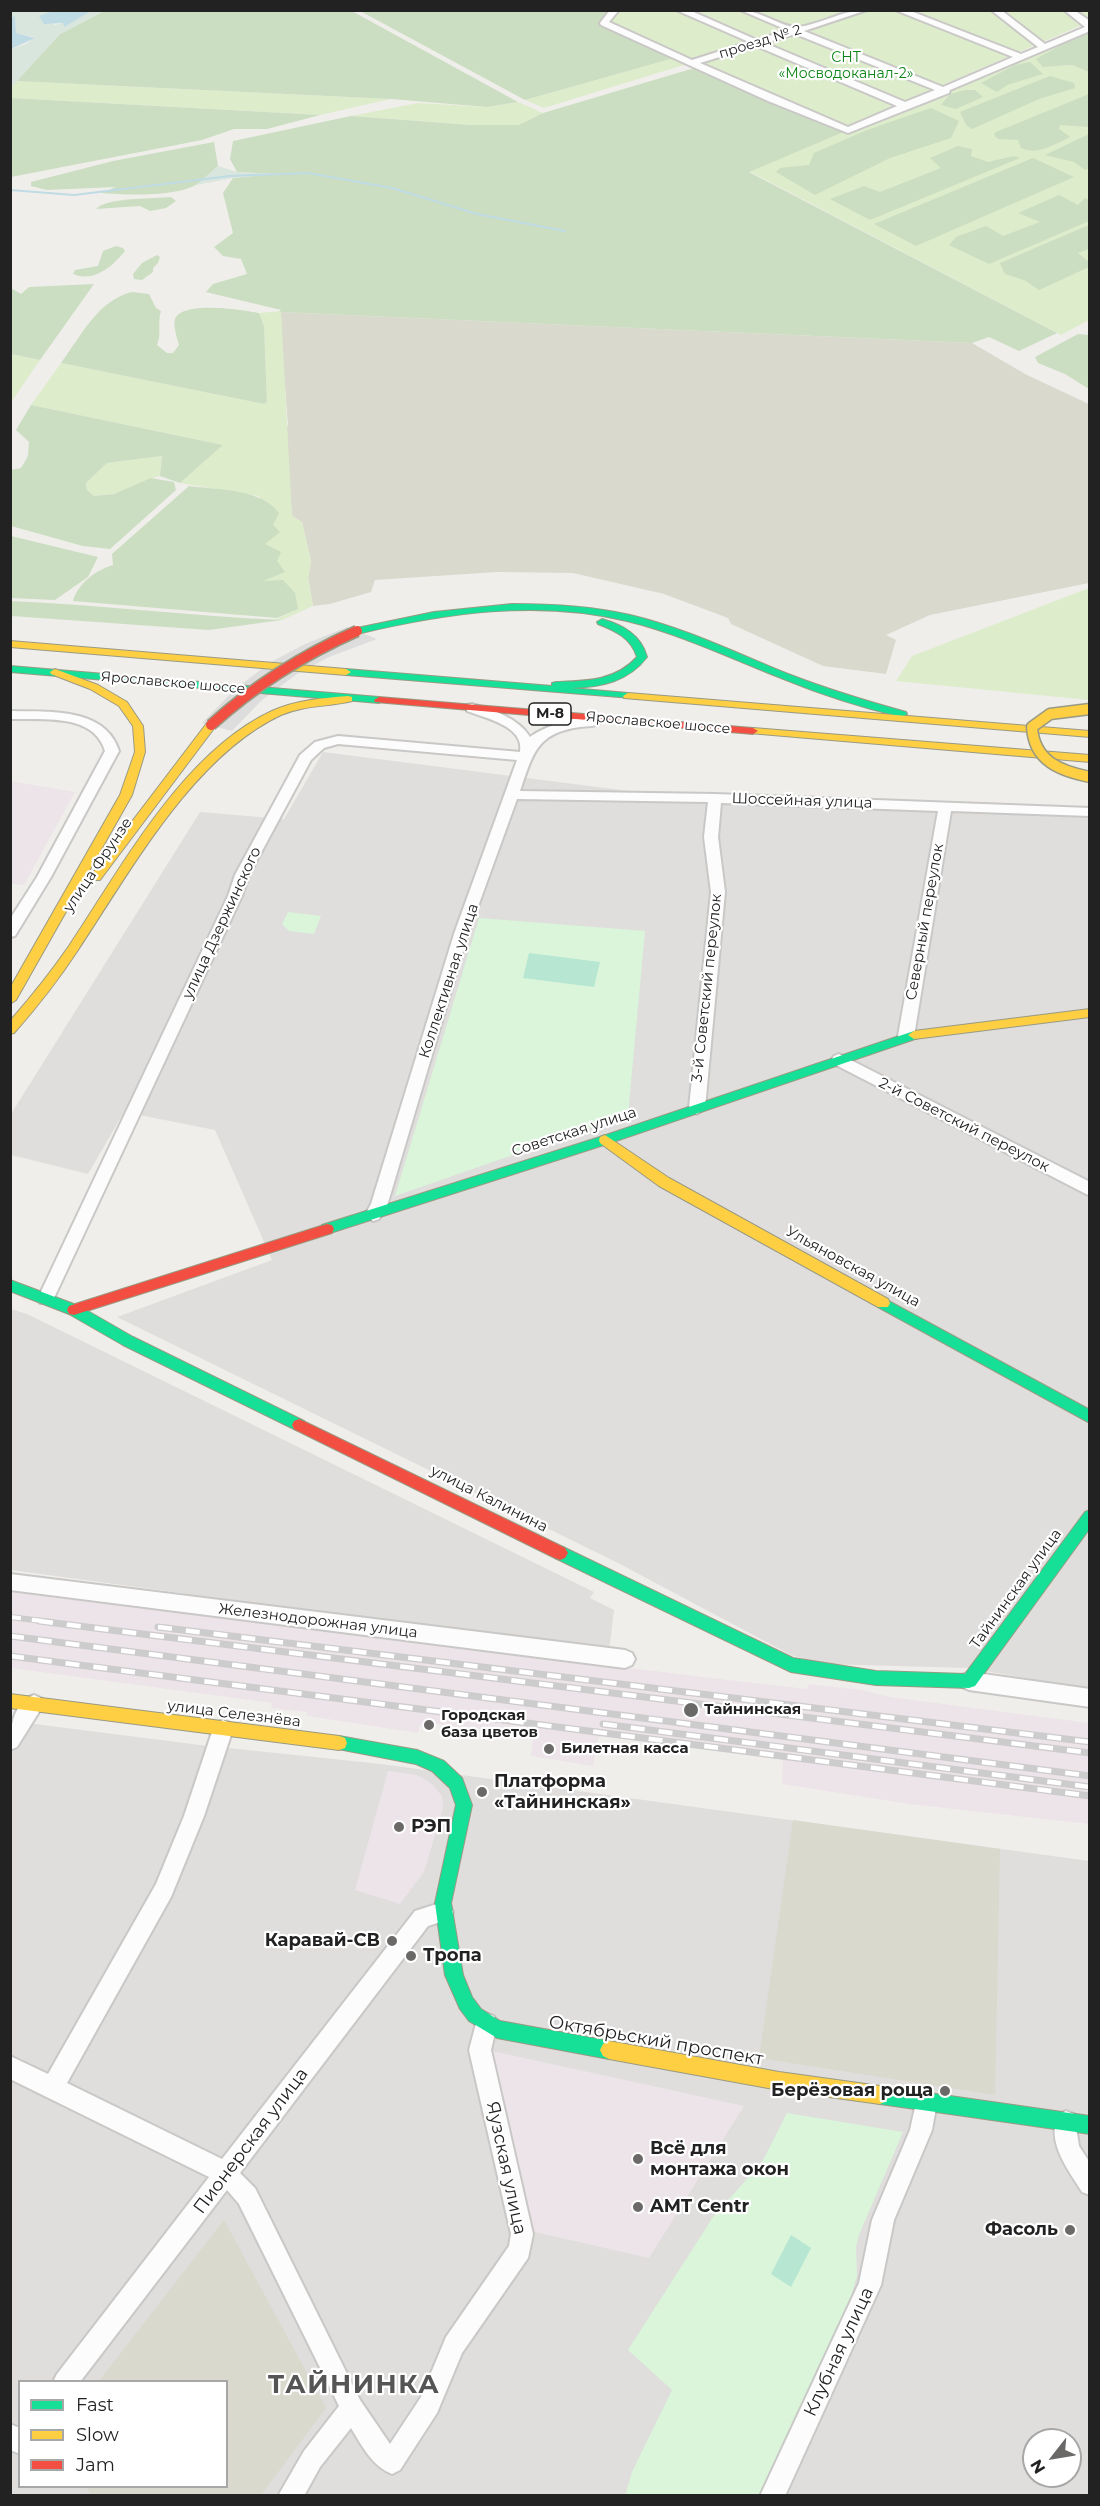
<!DOCTYPE html>
<meta charset="utf-8">
<style>
body{margin:0}
#map{position:relative;width:1100px;height:2506px;overflow:hidden;background:#f0eeeb;font-family:Montserrat,sans-serif}
canvas{display:block}
.frame{position:absolute;inset:0;border:12px solid #222;pointer-events:none}
.legend{position:absolute;left:18px;top:2380px;width:210px;height:108px;box-sizing:border-box;background:#fff;border:2px solid #a7a7a7;margin:0;padding:8px 10px;list-style:none;font-size:18px;color:#222}
.legend li{display:flex;align-items:center;gap:12px;height:30px}
.legend b{width:30px;border:2px solid #a7a7a7}
.north{position:absolute;left:1022px;top:2428px;width:60px;height:60px;box-sizing:border-box;background:#fff;border:2px solid #a7a7a7;border-radius:50%;rotate:239deg;font-size:16px;font-weight:700;line-height:24px;text-align:center;color:#222}
.north::after{content:'';display:block;margin:auto;width:21px;height:27px;background:#6a6968;clip-path:polygon(50% 0,100% 100%,50% 72%,0 100%)}
</style>
<div id="map">
<canvas width="1100" height="2506"></canvas>
<div class="frame"></div>
<ul class="legend">
<li><b style="height:8px;background:#16e098"></b>Fast</li>
<li><b style="height:8px;background:#ffcf43"></b>Slow</li>
<li><b style="height:8px;background:#f24e42"></b>Jam</li>
</ul>
<div class="north">N</div>
</div>
<script>
const g = document.querySelector('canvas').getContext('2d');
g.lineJoin = 'round';
function fill(path, color) {
  g.fillStyle = color;
  g.fill(path, 'evenodd');
}
function stroke(path, color, width, dash) {
  g.strokeStyle = color;
  g.lineWidth = width;
  g.lineCap = dash ? 'butt' : 'round';
  g.setLineDash(dash || []);
  g.stroke(path);
}
function label(font, color, halo, rows, align = 'center') {
  g.font = font + ' Montserrat,sans-serif';
  g.lineWidth = 4.5;
  g.setLineDash([]);
  g.textBaseline = 'middle';
  g.strokeStyle = halo;
  g.fillStyle = color;
  for (const [text, x, y, turn = 0] of rows) {
    g.save();
    g.translate(x, y);
    g.rotate((+turn || 0) * Math.PI / 180);
    g.textAlign = isNaN(turn) ? turn : align;
    if (halo) g.strokeText(text, 0, 0);
    g.fillText(text, 0, 0);
    g.restore();
  }
}
const residential = new Path2D(`
 M 323,752 L 723,803 L 1089,817 L 1089,1689 L 968,1668 L 822,1664 L 791,1655 L 616,1562 L 117,1317 L 272,1260 L 215,1130 L 124,1112 L 88,1174 L 11,1155 L 11,1114 L 200,812 L 284,819 Z
 M 11,1309 L 27,1314 L 594,1592 L 590,1598 L 614,1610 L 609,1651 L 11,1570 Z
 M 11,1721 L 200,1745 L 381,1764 L 1089,1861 L 1089,2495 L 11,2496 ZM 20,2382 L 226,2382 L 226,2486 L 20,2486 ZM 1034,2440 L 1070,2440 L 1070,2476 L 1034,2476 Z`);
const industrial = new Path2D(`
 M 10,781 L 75,792 L 24,885 L 11,884 Z
 M 11,1592 L 728,1680 L 807,1689 L 808,1684 L 862,1690 L 890,1697 L 1089,1723 L 1089,1824 L 909,1804 L 782,1784 L 783,1760 L 602,1736 L 598,1739 L 593,1766 L 531,1756 L 533,1737 L 427,1723 L 426,1726 L 420,1725 L 418,1733 L 307,1716 L 307,1712 L 271,1708 L 272,1703 L 11,1668 Z
 M 388,1771 L 417,1775 L 432,1784 L 442,1796 L 443,1808 L 424,1872 L 400,1904 L 355,1890 Z
 M 492,2051 L 744,2106 L 649,2258 L 526,2230 Z`);
const construction = new Path2D(`
 M 279,312 L 972,343 L 1027,375 L 1089,404 L 1089,583 L 930,615 L 886,635 L 896,640 L 886,674 L 823,666 L 731,624 L 728,618 L 664,594 L 573,573 L 497,572 L 375,580 L 371,592 L 330,604 L 313,606 L 308,578 L 311,561 L 302,522 L 292,516 L 285,429 L 288,425 Z
 M 793,1820 L 1000,1849 L 995,2095 L 759,2058 Z
 M 224,2220 L 326,2408 L 261,2495 L 91,2495 L 86,2487 L 226,2486 L 226,2382 L 99,2381 Z`);
const grass = new Path2D(`
 M 619,10 L 1090,11 L 1089,22 L 845,127 L 607,23 Z
 M 1089,30 L 1089,33 L 1061,45 L 1043,67 L 1072,65 L 1089,72 L 1089,320 L 1061,335 L 749,171 L 846,131 L 858,130 L 864,125 L 947,93 Z
 M 674,58 L 687,64 L 544,108 L 525,100 Z
 M 16,81 L 391,99 L 320,115 L 11,98 L 11,88 Z
 M 518,102 L 543,113 L 520,125 L 471,125 L 351,116 L 418,103 L 487,107 Z
 M 281,311 L 292,516 L 302,522 L 311,561 L 308,578 L 313,606 L 282,620 L 275,620 L 298,609 L 261,582 L 265,544 L 273,525 L 259,496 L 180,483 L 223,445 L 31,405 L 61,363 L 264,404 L 267,401 L 264,326 L 259,313 Z
 M 11,354 L 40,360 L 12,401 L 11,400 Z
 M 162,456 L 160,476 C 146,479 140,485 128,489 C 117,494 106,495 94,496 L 87,490 L 86,483 L 107,463 Z
 M 1089,588 L 1089,700 L 896,681 L 912,656 Z`);
const forest = new Path2D(`
 M 350,10 L 518,102 L 487,107 L 391,99 L 16,81 L 60,34 L 104,11 Z
 M 360,11 L 610,11 L 600,23 L 674,58 L 525,100 Z
 M 1089,33 L 1089,72 L 1072,65 L 1043,67 L 1036,59 L 1061,45 Z
 M 1030,62 L 1043,74 L 1007,85 L 997,92 L 981,83 L 1015,65 Z
 M 691,69 L 699,69 L 846,131 L 749,172 L 1057,333 L 1019,351 L 989,337 L 972,343 L 279,312 L 281,310 L 206,292 L 213,284 L 247,274 L 241,259 L 223,256 L 214,247 L 233,233 L 223,193 L 233,178 L 274,174 L 237,172 L 230,159 L 233,141 L 351,116 L 471,125 L 519,125 L 543,113 Z
 M 1050,76 L 1074,83 L 1075,88 L 1039,99 L 972,129 L 966,125 L 960,112 Z
 M 965,90 L 975,90 L 983,97 L 956,109 L 941,105 L 950,94 Z
 M 1089,94 L 1089,127 L 1060,125 L 1059,129 L 1070,137 C 1055,144 1037,156 1021,148 L 1018,140 L 998,139 L 994,135 L 996,132 Z
 M 10,98 L 11,98 L 320,115 L 267,129 L 234,129 L 202,140 L 11,177 Z
 M 931,108 L 959,121 L 951,138 L 890,158 L 815,195 L 776,172 L 780,168 L 809,165 L 814,153 L 867,130 Z
 M 1089,134 L 1089,168 L 1085,170 L 1074,162 L 1045,155 Z
 M 214,142 L 218,166 C 211,172 204,181 196,185 C 174,197 126,195 101,193 L 116,187 L 47,190 L 31,186 L 31,182 L 113,161 Z
 M 958,146 L 972,149 L 971,156 L 988,162 L 1014,156 L 1020,158 L 870,220 L 830,199 L 864,186 L 880,192 L 941,168 L 930,158 Z
 M 1033,158 L 1074,177 L 916,246 L 874,224 Z
 M 1059,195 L 1078,205 L 1085,198 L 1089,200 L 1089,221 L 989,264 L 949,245 L 956,237 L 986,226 L 1003,236 L 1040,222 L 1018,213 Z
 M 171,197 L 176,201 L 166,208 L 150,211 L 140,206 L 96,209 C 107,197 155,199 171,197 Z
 M 1089,225 L 1089,249 L 1078,253 L 1089,262 L 1089,267 L 1039,290 L 1024,280 L 1005,274 L 1000,263 Z
 M 116,246 L 123,248 L 125,251 C 113,266 94,283 73,274 L 75,270 L 98,266 L 103,251 Z
 M 157,255 L 160,257 L 158,263 L 153,268 L 153,272 L 142,280 L 134,279 L 133,274 L 142,263 Z
 M 94,284 L 40,360 L 11,354 L 11,288 L 21,294 L 29,287 Z
 M 132,292 L 149,294 L 156,308 L 161,311 C 157,324 162,333 157,345 L 167,353 L 173,353 L 179,345 C 177,338 172,322 176,317 C 187,301 243,310 259,313 L 264,326 L 267,402 L 264,404 L 61,363 C 81,336 98,300 132,292 Z
 M 1078,334 L 1089,335 L 1089,389 L 1065,374 L 1038,363 L 1035,357 Z
 M 31,405 L 223,445 L 180,483 L 160,476 L 162,456 L 107,463 L 86,483 L 87,490 L 94,496 L 114,494 L 151,478 L 174,482 L 176,490 L 110,549 L 83,546 L 11,526 L 11,470 L 21,468 L 28,456 L 29,442 L 16,430 Z
 M 189,486 C 218,490 260,488 279,513 L 273,525 L 280,532 L 265,544 L 281,552 L 277,561 L 285,572 L 263,581 L 283,580 L 295,593 L 298,609 L 277,618 L 73,601 C 78,583 96,570 113,565 L 112,554 Z
 M 11,536 L 98,557 L 88,577 L 55,600 L 11,598 Z
 M 10,601 C 101,605 191,616 282,620 L 209,630 L 11,616 Z`);
const wetland = new Path2D(`
 M 11,11 L 56,11 L 40,16 L 55,25 L 63,23 L 64,26 L 91,11 L 104,11 L 60,34 L 11,88 L 11,49 L 26,44 L 34,37 L 16,33 L 15,17 L 11,18 Z
 M 218,166 L 237,172 L 280,174 L 233,178 L 196,185 Z`);
const park = new Path2D(`
 M 288,912 L 321,916 L 314,934 L 289,931 L 282,924 Z
 M 479,918 L 645,931 L 628,1115 L 395,1196 Z
 M 787,2113 L 903,2132 L 859,2235 L 856,2247 L 857,2276 L 849,2303 L 760,2495 L 625,2496 L 632,2472 L 672,2390 L 628,2350 L 713,2217 L 762,2162 Z`);
const pitch = new Path2D(`
 M 529,953 L 600,962 L 594,987 L 523,978 Z
 M 791,2235 L 811,2248 L 791,2287 L 771,2274 Z`);
const water = new Path2D(`
 M 56,10 L 91,10 L 91,11 L 64,27 L 63,23 L 44,24 L 39,16 Z
 M 15,16 L 16,33 L 35,38 L 11,49 L 11,18 Z`);
const pier = new Path2D(`
 M 347,627 L 377,639 L 329,657 L 297,674 L 262,700 L 232,731 L 202,723 L 235,689 L 271,662 L 305,644 Z`);
const stream = new Path2D(`
 M 10,190 L 74,195 L 230,176 L 308,173 L 392,188 L 477,214 L 565,231`);
const street = new Path2D(`
 M 610,10 L 619,10 L 609,22 L 692,60 L 749,42 L 676,10 L 689,10 L 757,40 L 787,30 L 740,10 C 760,10 785,29 798,27 C 822,24 842,10 867,10 L 804,31 L 943,87 L 1013,57 L 895,10 L 908,10 L 1021,54 L 1038,47 L 991,10 L 1001,10 L 1045,44 L 1085,27 L 1064,10 L 1074,10 L 1090,21 L 1090,31 L 950,90 L 949,93 L 848,133 L 768,101 L 601,25 L 600,23 ZM 795,34 L 935,90 L 905,102 L 765,43 ZM 756,46 L 897,106 L 848,127 L 700,63 Z
 M 472,704 C 494,710 518,718 530,737 C 543,727 590,709 603,721 C 597,727 588,726 580,727 C 536,733 533,754 520,791 L 715,794 L 1090,808 L 1090,816 L 951,811 L 914,1036 L 906,1041 L 898,1036 L 938,811 L 721,803 L 718,837 L 725,892 L 705,1108 L 697,1114 L 689,1108 L 711,892 L 704,837 L 708,802 L 517,799 L 468,934 L 387,1206 L 379,1219 L 373,1221 L 365,1215 L 371,1204 L 454,934 L 517,760 L 338,744 L 324,748 L 311,760 L 249,875 L 242,896 L 54,1298 L 52,1303 L 40,1303 L 38,1298 L 228,896 L 235,875 L 300,755 L 315,742 L 338,736 L 520,752 C 525,726 485,718 467,711 L 467,705 Z
 M 10,711 C 49,712 105,707 119,751 L 51,877 L 15,936 L 10,937 L 10,919 L 37,877 L 105,751 C 94,713 42,720 10,719 Z
 M 839,1054 L 1090,1182 L 1090,1196 L 834,1064 L 831,1060 L 834,1056 Z
 M 10,1574 L 625,1650 L 632,1653 L 635,1659 L 632,1665 L 625,1668 L 10,1590 Z
 M 969,1672 L 1090,1689 L 1090,1707 L 969,1690 L 962,1687 L 959,1681 L 962,1675 Z
 M 34,1695 L 41,1698 L 44,1704 L 17,1747 L 10,1750 C 10,1730 12,1703 34,1695 Z
 M 223,1720 L 230,1723 L 233,1729 L 204,1816 L 171,1897 L 67,2083 L 222,2159 L 415,1911 L 443,1902 L 450,1905 L 453,1912 L 450,1919 L 428,1926 L 240,2173 L 255,2188 L 360,2400 L 390,2444 L 421,2397 L 446,2337 L 509,2246 L 511,2234 L 469,2050 L 478,2016 L 486,2013 L 494,2016 L 497,2024 L 491,2050 L 533,2234 L 528,2258 L 462,2353 L 437,2413 L 400,2470 L 392,2474 C 372,2466 362,2446 351,2428 L 320,2467 L 304,2496 L 278,2496 L 304,2451 L 339,2406 L 239,2204 L 227,2190 L 80,2382 L 53,2382 L 57,2374 L 209,2177 L 10,2079 L 10,2056 L 48,2074 L 156,1884 L 184,1816 L 213,1729 L 216,1723 Z
 M 926,2091 L 934,2094 L 937,2102 L 932,2130 L 894,2220 L 881,2285 L 785,2496 L 760,2496 L 859,2283 L 872,2220 L 910,2130 L 918,2094 Z
 M 1066,2111 L 1074,2114 L 1079,2146 L 1090,2163 L 1090,2195 L 1082,2192 C 1068,2169 1046,2143 1058,2114 Z
 M 10,2424 L 20,2428 L 20,2454 L 10,2450 Z`);
const fast = new Path2D(`
 M 512,604 C 552,604 591,606 630,615 C 685,628 736,653 788,674 C 827,689 866,701 906,712 L 907,714 L 902,717 C 860,707 820,694 781,678 C 730,658 680,634 627,621 C 538,599 445,613 357,634 L 352,631 L 357,628 L 434,612 Z
 M 602,619 C 623,625 641,635 647,657 C 628,682 601,687 571,688 L 628,693 L 633,696 L 632,698 L 346,675 L 341,672 L 346,669 L 552,686 L 552,683 L 556,682 C 587,681 615,681 637,657 C 631,638 616,631 598,624 L 597,622 Z
 M 10,666 L 379,697 L 384,700 L 379,703 L 10,672 Z
 M 914,1031 L 918,1032 L 920,1035 L 918,1038 L 610,1143 L 327,1234 L 322,1233 L 320,1229 L 322,1225 L 600,1137 Z
 M 10,1280 L 79,1306 L 133,1337 L 304,1421 L 306,1425 L 304,1429 L 299,1431 L 294,1429 L 123,1345 L 69,1314 L 10,1291 Z
 M 883,1298 L 1090,1410 L 1090,1423 L 878,1307 L 876,1303 L 878,1299 Z
 M 1090,1510 L 1090,1528 L 975,1686 L 969,1688 L 876,1685 L 791,1672 L 555,1558 L 552,1553 L 555,1548 L 560,1546 L 565,1548 L 793,1658 L 876,1671 L 965,1674 L 1085,1512 Z
 M 339,1736 L 417,1750 L 444,1761 L 462,1778 L 472,1805 L 451,1903 L 463,1975 L 472,1997 L 481,2009 L 500,2021 L 609,2041 L 615,2044 L 618,2050 L 615,2056 L 609,2059 L 497,2038 L 469,2021 L 460,2009 L 445,1975 L 435,1903 L 456,1805 L 450,1788 L 432,1771 L 416,1764 L 333,1748 L 331,1743 L 333,1738 Z
 M 880,2086 L 1090,2116 L 1090,2134 L 880,2104 L 874,2101 L 871,2095 L 874,2089 Z`);
const slow = new Path2D(`
 M 10,641 L 346,669 L 351,672 L 346,675 L 10,647 Z
 M 55,669 L 98,685 L 127,702 L 143,726 L 145,752 L 132,795 L 16,1000 L 10,1004 L 10,988 L 120,795 L 135,752 L 133,726 L 119,706 L 90,689 L 51,674 L 50,672 Z
 M 628,693 L 1090,731 L 1090,737 L 624,698 L 623,696 Z
 M 348,696 L 352,697 L 352,701 C 328,707 304,705 281,715 C 193,756 130,872 78,950 C 59,979 37,1007 14,1033 L 10,1034 L 10,1021 C 31,997 51,972 69,946 C 122,867 183,752 272,711 C 296,700 323,698 348,696 Z
 M 211,722 L 215,723 L 215,727 L 100,880 L 92,880 L 90,877 L 92,874 L 207,723 Z
 M 753,728 L 1090,755 L 1090,762 L 749,733 L 748,731 Z
 M 1090,1009 L 1090,1017 L 914,1039 L 908,1035 L 914,1031 Z
 M 605,1135 L 669,1178 L 888,1299 L 890,1303 L 888,1307 L 878,1307 L 659,1186 L 600,1143 L 599,1140 L 600,1137 Z
 M 10,1694 L 339,1736 L 345,1738 L 347,1743 L 345,1748 L 339,1750 L 10,1708 Z
 M 609,2041 L 779,2072 L 880,2086 L 886,2089 L 889,2095 L 886,2101 L 880,2104 L 779,2090 L 609,2059 L 603,2056 L 600,2050 L 603,2044 Z`);
const jam = new Path2D(`
 M 379,697 L 753,728 L 758,731 L 753,734 L 375,702 L 374,700 Z
 M 327,1224 L 332,1225 L 334,1229 L 332,1233 L 74,1315 L 69,1314 L 67,1310 L 69,1306 Z
 M 299,1419 L 565,1548 L 568,1553 L 565,1558 L 560,1560 L 555,1558 L 294,1429 L 292,1425 L 294,1421 Z`);
const railFar1 = new Path2D(`
 M 10,1617 L 51,1622`);
const rail = new Path2D(`
 M 39,1621 L 1090,1753
 M 158,1627 L 1090,1742
 M 10,1636 L 1090,1776
 M 10,1656 L 1090,1796
 M 603,1724 L 1090,1787`);
const slowBridge = new Path2D(`
 M 1090,709 L 1050,714 L 1032,727 C 1034,761 1060,771 1090,777`);
const jamBridge = new Path2D(`
 M 211,725 C 255,685 303,655 357,631`);
const markers = [
 [691,1710,8,"#6a6968"],
 [429,1725,6,"#6a6968"],
 [549,1749,6,"#6a6968"],
 [482,1792,6,"#6a6968"],
 [399,1827,6,"#6a6968"],
 [392,1941,6,"#6a6968"],
 [411,1956,6,"#6a6968"],
 [945,2091,6,"#6a6968"],
 [638,2159,6,"#6a6968"],
 [638,2207,6,"#6a6968"],
 [1070,2230,6,"#6a6968"]
];
const farStreetnames = [
 ["проезд № 2",760,42,-17],
 ["Ярославское шоссе",173,683,5],
 ["Ярославское шоссе",658,723,5]
];
const farParknames = [
 ["СНТ",846,58],
 ["«Мосводоканал-2»",846,74]
];
const shields = [
 [550,714,42]
];
const shieldNames = [
 ["М-8",550,714]
];
const streetNames = [
 ["Шоссейная улица",802,801,2],
 ["улица Фрунзе",98,865,-56],
 ["Северный переулок",925,922,-80],
 ["улица Дзержинского",222,923,-65],
 ["Коллективная улица",449,981,-72],
 ["3-й Советский переулок",707,988,-84],
 ["2-й Советский переулок",964,1125,27],
 ["Советская улица",574,1132,-18],
 ["Ульяновская улица",853,1267,29],
 ["улица Калинина",489,1499,27],
 ["Тайнинская улица",1016,1589,-54],
 ["Железнодорожная улица",318,1621,7],
 ["улица Селезнёва",234,1714,7]
];
const poiNames = [
 ["Тайнинская",704,1710],
 ["Городская",441,1716],
 ["база цветов",441,1733],
 ["Билетная касса",561,1749]
];
const nearPoinames = [
 ["Платформа",494,1782],
 ["«Тайнинская»",494,1803],
 ["РЭП",411,1827],
 ["Каравай-СВ",380,1941,"right"],
 ["Тропа",423,1956],
 ["Берёзовая роща",933,2091,"right"],
 ["Всё для",650,2149],
 ["монтажа окон",650,2170],
 ["AMT Centr",650,2207],
 ["Фасоль",1058,2230,"right"]
];
const nearStreetnames = [
 ["Октябрьский проспект",656,2041,10],
 ["Пионерская улица",251,2141,-53],
 ["Яузская улица",506,2168,78],
 ["Клубная улица",839,2352,-65]
];
const nearDistrictnames = [
 ["ТАЙНИНКА",354,2385]
];
fill(residential, '#dfdedc');
fill(industrial, '#ede4e9');
fill(construction, '#d9d9cd');
fill(grass, '#ddeccb');
fill(forest, '#cbdec1');
fill(wetland, '#d9e6de');
fill(park, '#daf5da');
fill(pitch, '#b7e6d2');
fill(water, '#bfdbe3');
fill(pier, '#dedddd');
stroke(stream, '#bfdbe3', 2);
stroke(street, '#c9c8c7', 4);
stroke(fast, '#999a82', 2);
stroke(slow, '#999a82', 2);
stroke(jam, '#999a82', 2);
fill(street, '#fdfcfc');
fill(fast, '#16e098');
fill(slow, '#ffcf43');
fill(jam, '#f24e42');
stroke(railFar1, '#ccc', 6);
stroke(rail, '#ccc', 7);
stroke(railFar1, '#fff', 4, [11]);
stroke(rail, '#fff', 4.5, [14]);
stroke(slowBridge, '#999a82', 13, []);
stroke(jamBridge, '#999a82', 13, []);
stroke(slowBridge, '#ffcf43', 10);
stroke(jamBridge, '#f24e42', 10);
for (const [x, y, r, color] of markers) {
  const dot = new Path2D();
  dot.arc(x, y, r, 0, 2 * Math.PI);
  g.fillStyle = color;
  g.fill(dot);
  stroke(dot, '#fff', 2);
}
label('14px', '#222', '#fff', farStreetnames);
label('14px', '#0c8416', '#fff', farParknames);
for (const [x, y, w] of shields) {
  const box = new Path2D();
  box.roundRect(x - w / 2, y - 11, w, 22, 4.5);
  g.fillStyle = '#fff';
  g.fill(box);
  stroke(box, '#222', 1.5);
}
label('bold 14px', '#222', null, shieldNames);
label('15px', '#222', '#fff', streetNames);
label('bold 15px', '#222', '#fff', poiNames, 'left');
label('bold 18px', '#222', '#fff', nearPoinames, 'left');
label('18px', '#222', '#fff', nearStreetnames);
g.letterSpacing = '1.5px';
label('bold 26px', '#555', '#fff', nearDistrictnames);
g.letterSpacing = '0px';
</script>
